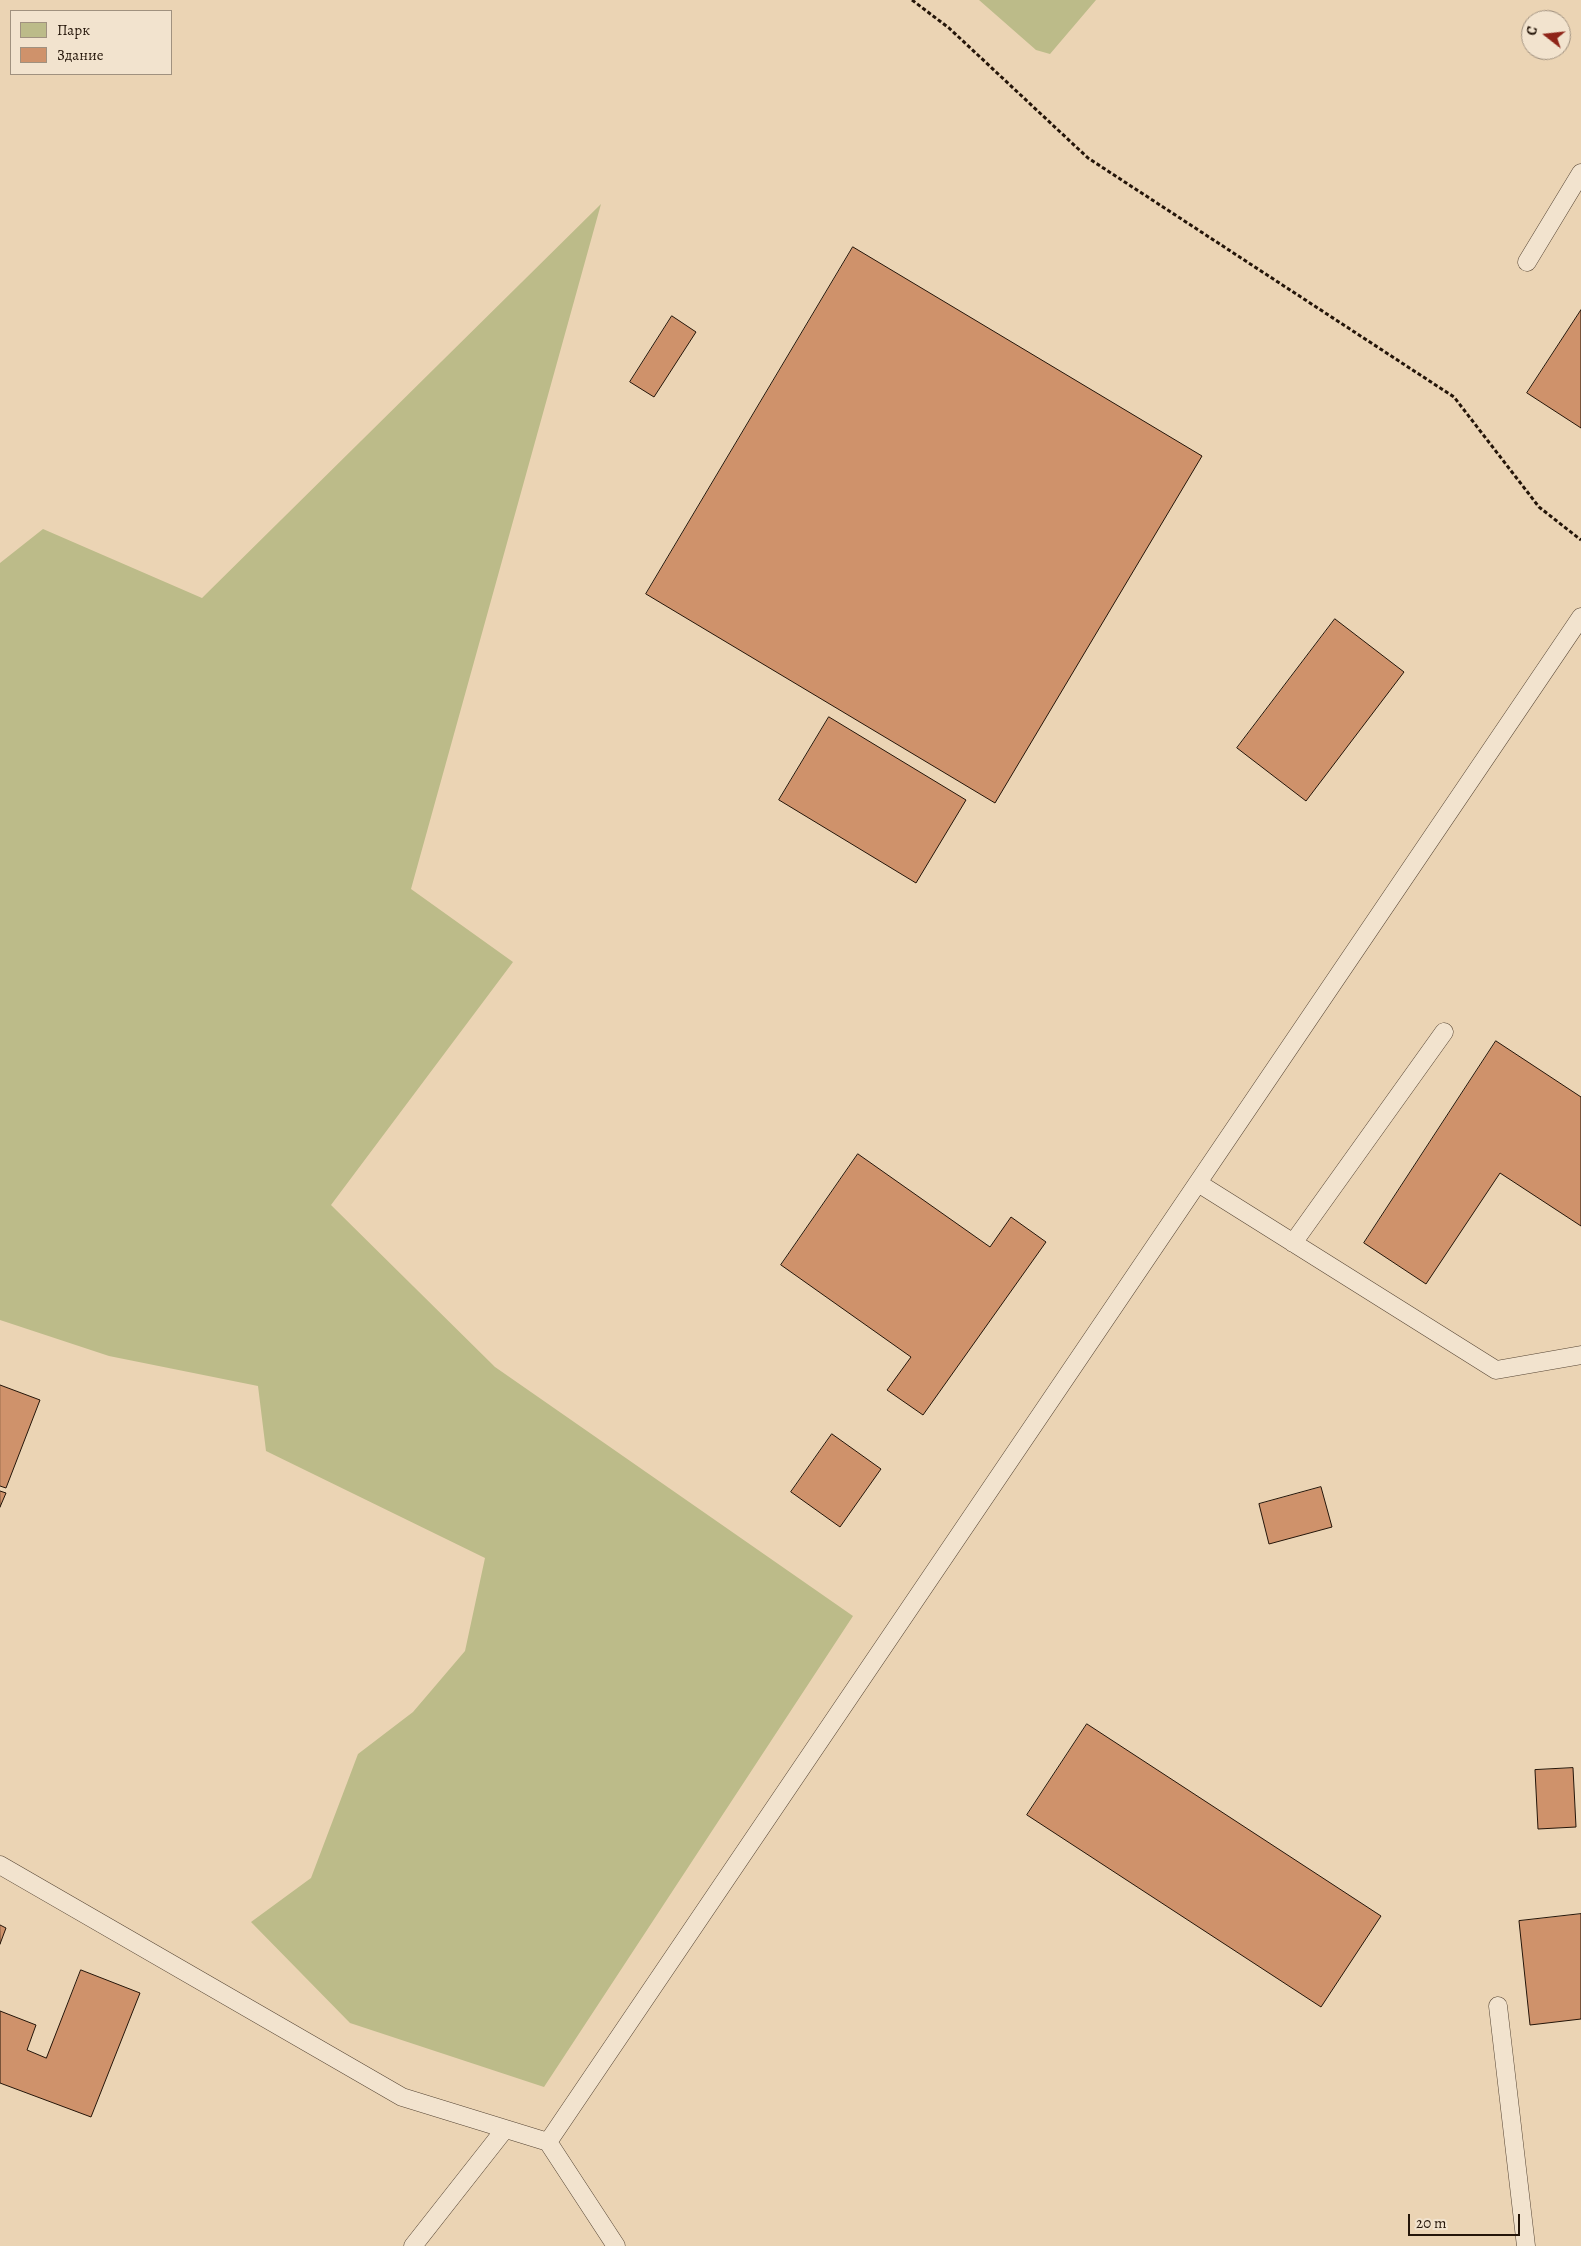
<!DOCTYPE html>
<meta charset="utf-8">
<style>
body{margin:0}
#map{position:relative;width:1581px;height:2246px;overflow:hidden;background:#ebd4b4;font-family:Alegreya,serif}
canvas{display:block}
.legend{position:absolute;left:10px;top:10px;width:162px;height:65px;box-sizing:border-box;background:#f2e3ce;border:1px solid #a0917f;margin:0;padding:6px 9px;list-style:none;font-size:15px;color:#241509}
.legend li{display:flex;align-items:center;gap:10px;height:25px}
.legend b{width:25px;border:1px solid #a0917f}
.north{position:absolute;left:1521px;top:10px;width:50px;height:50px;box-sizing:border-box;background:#f2e3ce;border:1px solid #a0917f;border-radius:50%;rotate:286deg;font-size:14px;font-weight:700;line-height:20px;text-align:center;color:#241509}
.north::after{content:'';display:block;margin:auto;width:18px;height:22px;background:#8f2418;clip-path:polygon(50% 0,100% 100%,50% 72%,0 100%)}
.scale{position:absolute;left:1408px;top:2214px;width:112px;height:22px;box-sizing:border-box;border:2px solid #241509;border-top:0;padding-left:6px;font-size:15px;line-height:18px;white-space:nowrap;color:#241509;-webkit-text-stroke:4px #f2e3ce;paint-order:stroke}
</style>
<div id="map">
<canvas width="1581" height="2246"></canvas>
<ul class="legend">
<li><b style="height:14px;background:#bcbb89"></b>Парк</li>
<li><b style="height:14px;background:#cf926b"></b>Здание</li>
</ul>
<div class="north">С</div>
<div class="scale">20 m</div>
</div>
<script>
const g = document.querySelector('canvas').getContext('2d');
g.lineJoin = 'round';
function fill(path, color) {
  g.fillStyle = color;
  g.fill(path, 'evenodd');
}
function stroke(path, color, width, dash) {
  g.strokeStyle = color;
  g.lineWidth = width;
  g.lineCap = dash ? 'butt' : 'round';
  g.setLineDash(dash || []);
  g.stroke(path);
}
const green = new Path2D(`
 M 979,0 L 1096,0 L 1050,54 L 1036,50 Z
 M 601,204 L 411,889 L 513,962 L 331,1205 L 495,1367 L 853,1616 L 544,2087 L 350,2023 L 251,1922 L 311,1878 L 358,1754 L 413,1712 L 465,1651 L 485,1558 L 266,1451 L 258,1386 L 109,1356 L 0,1320 L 0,563 L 43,529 L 202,598 Z`);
const building = new Path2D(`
 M 853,247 L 1202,456 L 995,803 L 646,594 Z
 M 1581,310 L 1581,428 L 1527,393 Z
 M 672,316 L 696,332 L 654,397 L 630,382 Z
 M 1335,619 L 1404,672 L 1306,801 L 1237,748 Z
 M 829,717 L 966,800 L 916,883 L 779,800 Z
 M 1496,1041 L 1581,1097 L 1581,1226 L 1500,1173 L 1426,1284 L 1364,1243 Z
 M 858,1154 L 990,1247 L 1011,1217 L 1046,1242 L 923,1415 L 887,1390 L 911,1357 L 781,1265 Z
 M 0,1385 L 40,1400 L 6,1488 L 0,1486 Z
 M 832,1434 L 881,1469 L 840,1527 L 791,1492 Z
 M 1321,1487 L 1332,1527 L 1269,1544 L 1259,1504 Z
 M 0,1491 L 6,1493 L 0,1507 Z
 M 1087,1724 L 1381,1916 L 1321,2007 L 1027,1815 Z
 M 1573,1768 L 1576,1827 L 1538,1829 L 1535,1770 Z
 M 1581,1914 L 1581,2019 L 1530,2025 L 1519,1921 Z
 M 0,1925 L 6,1928 L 0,1944 Z
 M 81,1970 L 140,1993 L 91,2117 L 0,2083 L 0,2011 L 36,2025 L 27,2050 L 46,2058 Z`);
const path = new Path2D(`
 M 912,0 L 949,28 L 1088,158 L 1454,397 L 1539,507 L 1581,540`);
const service = new Path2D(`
 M 1527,262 L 1581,173
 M 1198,1183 L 1496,1370 L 1581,1355
 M 1293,1243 L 1444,1032
 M 0,1865 L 402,2097 L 548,2142
 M 1498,2006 L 1526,2246
 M 413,2246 L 505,2129
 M 616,2246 L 548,2142 L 1581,617`);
fill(green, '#bcbb89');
fill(building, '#cf926b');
stroke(building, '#241509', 1);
stroke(service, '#564534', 19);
stroke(path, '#241509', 3, [4, 2.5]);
stroke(service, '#f2e3ce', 18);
</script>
